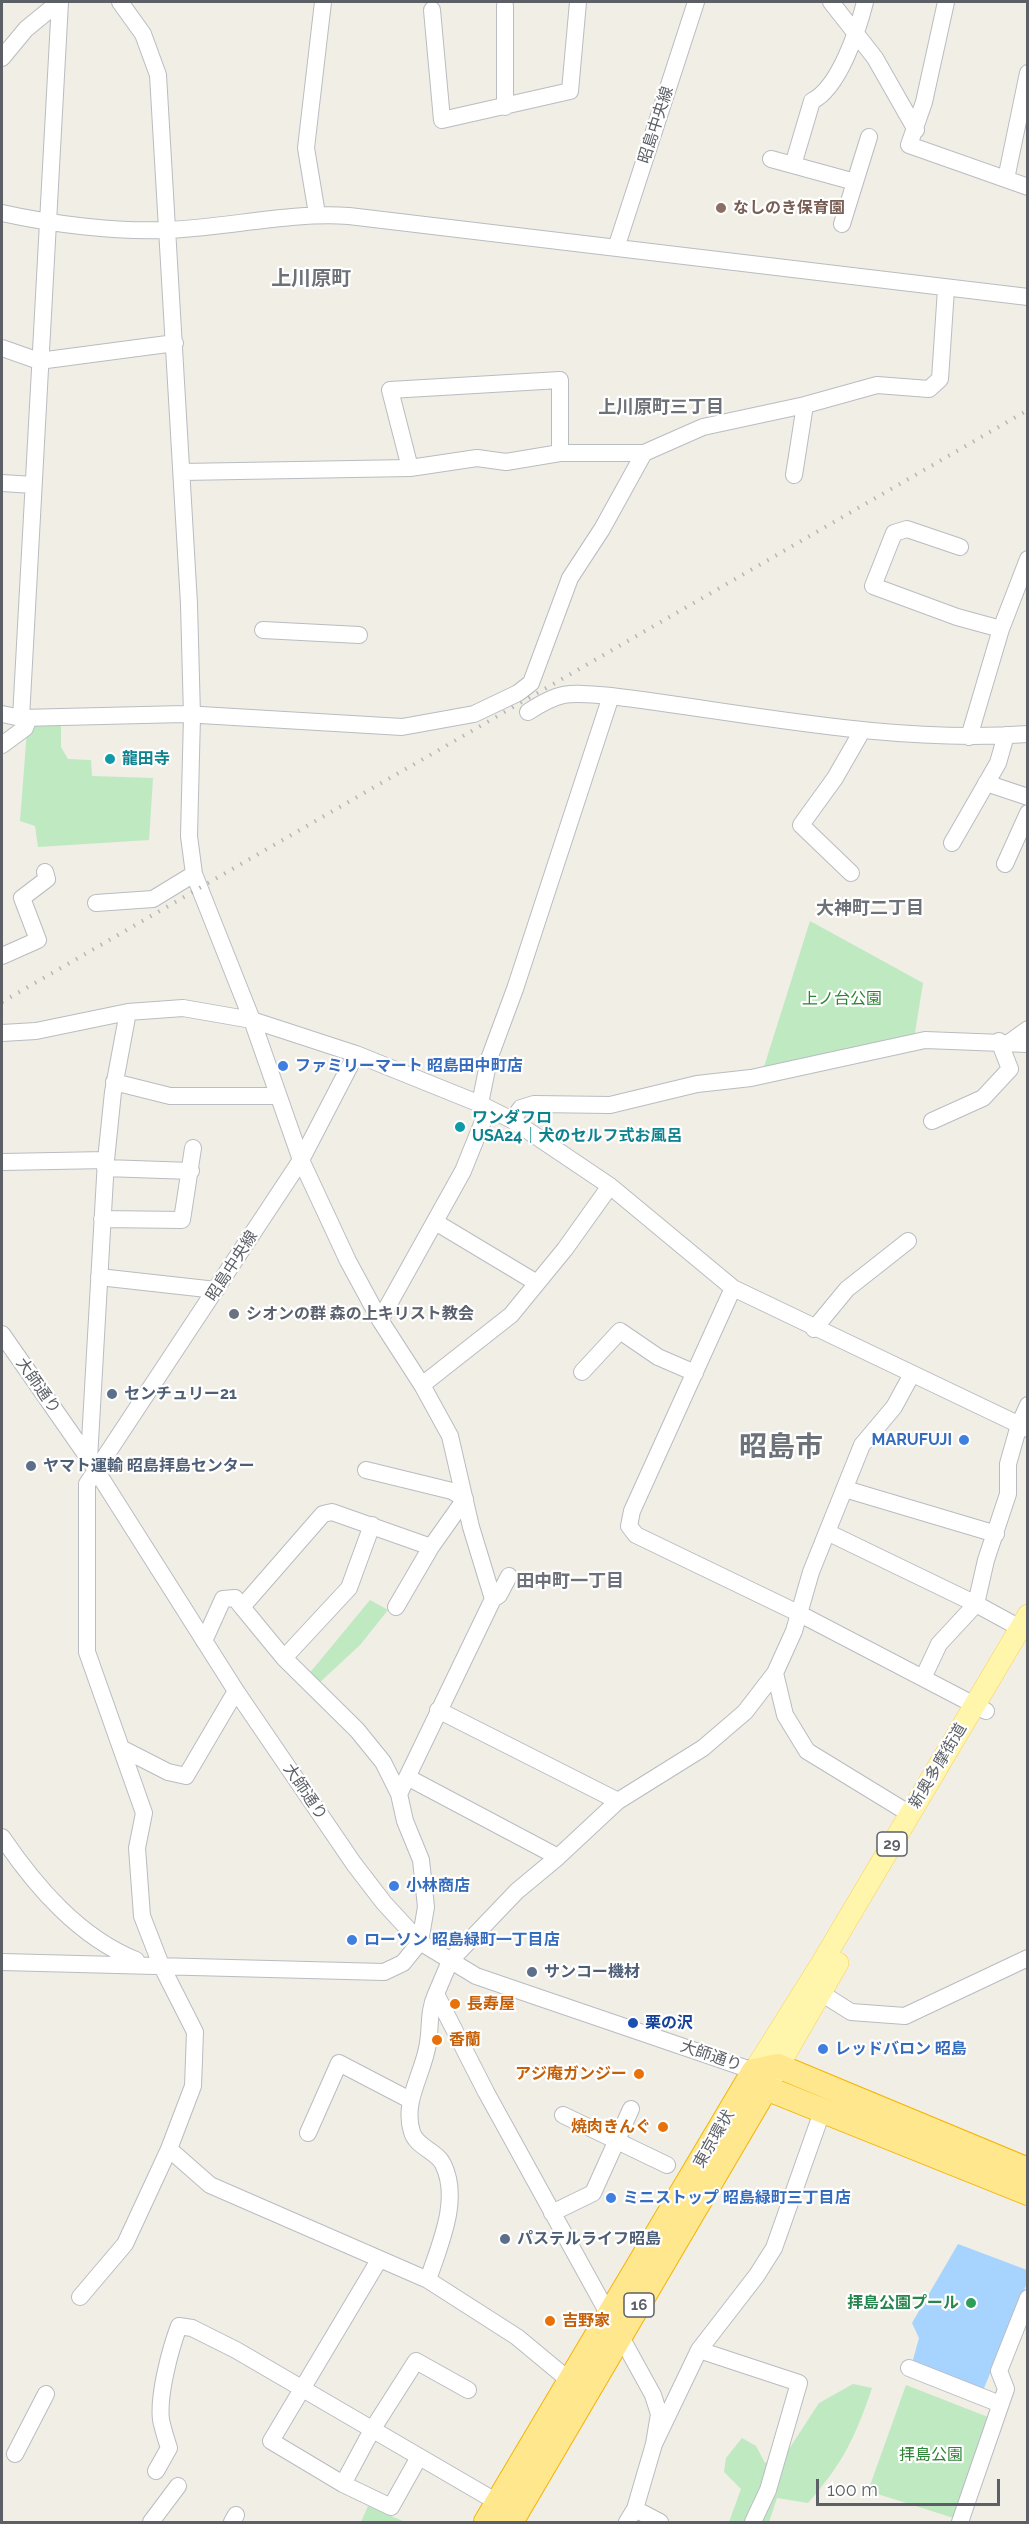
<!DOCTYPE html>
<meta charset="utf-8">
<style>
body{margin:0}
#map{position:relative;width:1029px;height:2524px;overflow:hidden;background:#f0eee5;font-family:Raleway,sans-serif}
canvas{display:block}
.frame{position:absolute;inset:0;border:3px solid #5c6066;pointer-events:none}
.scale{position:absolute;left:816px;top:2479px;width:184px;height:27px;box-sizing:border-box;border:3px solid #5c6066;border-top:0;padding-left:8px;font-size:18px;line-height:21px;white-space:nowrap;color:#5c6066;-webkit-text-stroke:4px #fff;paint-order:stroke}
</style>
<div id="map">
<canvas width="1029" height="2524"></canvas>
<div class="frame"></div>
<div class="scale">100 m</div>
</div>
<script>
const g = document.querySelector('canvas').getContext('2d');
g.lineJoin = 'round';
function fill(path, color) {
  g.fillStyle = color;
  g.fill(path, 'evenodd');
}
function stroke(path, color, width, dash) {
  g.strokeStyle = color;
  g.lineWidth = width;
  g.lineCap = dash ? 'butt' : 'round';
  g.setLineDash(dash || []);
  g.stroke(path);
}
function label(font, color, halo, rows, align = 'center') {
  g.font = font + ' Raleway,"Noto Sans JP",sans-serif';
  g.lineWidth = 4.5;
  g.setLineDash([]);
  g.textBaseline = 'middle';
  g.strokeStyle = halo;
  g.fillStyle = color;
  for (const [text, x, y, turn = 0] of rows) {
    g.save();
    g.translate(x, y);
    g.rotate((+turn || 0) * Math.PI / 180);
    g.textAlign = isNaN(turn) ? turn : align;
    if (halo) g.strokeText(text, 0, 0);
    g.fillText(text, 0, 0);
    g.restore();
  }
}
const green = new Path2D(`
 M 35,721 L 61,722 L 61,747 L 68,759 L 91,760 L 92,776 L 153,778 L 149,840 L 38,847 L 35,826 L 20,821 L 27,730 Z
 M 810,921 L 923,983 L 914,1039 L 763,1070 Z
 M 370,1600 L 388,1610 L 360,1645 L 318,1684 L 308,1675 Z
 M 853,2384 L 872,2388 C 855,2438 843,2463 808,2503 L 777,2498 L 769,2522 L 729,2522 L 741,2489 L 724,2472 L 726,2458 L 742,2438 L 756,2446 L 765,2463 L 789,2449 L 819,2403 Z
 M 906,2385 L 993,2419 L 957,2519 L 868,2491 Z
 M 368,2506 L 405,2522 L 361,2522 Z`);
const water = new Path2D(`
 M 958,2244 L 1027,2270 L 1027,2283 L 980,2398 L 911,2367 L 919,2338 L 912,2323 Z`);
const minor = new Path2D(`
 M 120,2 L 143,34 L 158,75 L 189,604 L 192,716 L 189,836 L 194,874 L 252,1020 L 301,1160 L 348,1261 L 380,1320 L 422,1385 L 450,1436 L 471,1527 L 493,1599 L 399,1794
 M 831,2 L 875,58 L 916,130
 M 946,2 L 924,102 L 909,145 L 1028,187
 M 432,10 L 442,120 L 570,91 L 578,2
 M 2,58 L 26,29 L 59,2
 M 505,107 L 505,6
 M 771,159 L 855,182
 M 793,165 L 812,101 C 839,88 858,30 865,2
 M 1006,179 L 1028,73
 M 2,213 C 51,224 115,232 166,230 C 227,228 287,212 349,216 L 1028,297
 M 317,214 L 306,148 L 323,2
 M 842,224 L 869,137
 M 616,248 L 696,2
 M 2,348 L 39,361 L 175,343
 M 410,468 L 390,390 L 560,380 L 560,453
 M 182,472 L 410,468 L 477,458 L 506,462 L 560,453 L 644,453 L 703,427 L 805,405 L 877,385 L 929,389 L 940,379 L 946,289
 M 794,475 L 805,405
 M 2,483 L 33,485
 M 960,547 L 907,529 L 894,533 L 873,586 L 957,617 L 1001,629
 M 263,630 L 359,635
 M 528,712 C 563,689 571,693 611,696
 M 2,714 L 21,718 L 184,714 L 402,727 L 474,714 L 518,693 L 531,683 L 570,578 L 602,529 L 644,453
 M 21,718 L 60,2
 M 969,737 L 1001,629 L 1028,559
 M 2,745 L 25,728 L 29,718
 M 986,783 L 1028,797
 M 952,843 L 998,763 L 1006,735
 M 1005,864 L 1028,813
 M 851,873 L 801,825 L 835,778 L 862,731
 M 96,903 L 153,899 L 194,874
 M 2,956 L 38,940 L 22,898 L 47,879 L 45,872
 M 2,1033 L 36,1031 L 128,1012 L 183,1008 L 252,1020 L 356,1054 L 480,1104 L 512,1120 L 610,1186 L 733,1288 L 1028,1429
 M 1010,1042 L 1028,1029
 M 114,1082 L 170,1096 L 278,1096
 M 480,1104 L 489,1059 L 515,989 L 611,696 C 749,713 888,744 1028,734
 M 512,1120 L 521,1108 L 534,1104 L 610,1105 L 697,1084 L 751,1078 L 925,1040 L 1028,1044
 M 932,1121 L 983,1098 L 1010,1069 L 999,1041
 M 2,1162 L 106,1160
 M 105,1168 L 191,1171
 M 102,1219 L 182,1220 L 193,1148
 M 437,1223 L 537,1283
 M 99,1277 L 216,1290
 M 733,1288 L 632,1511 L 629,1526 L 636,1535 L 800,1614 L 986,1711
 M 380,1320 L 463,1171 L 488,1109
 M 814,1329 L 847,1289 L 908,1241
 M 2,1334 L 89,1459 L 236,1691 L 354,1864 L 384,1903 L 420,1942 L 476,1976 L 754,2071
 M 582,1372 L 620,1331 L 658,1357 L 695,1373
 M 422,1385 L 511,1315 L 565,1249 L 610,1186
 M 89,1459 L 106,1160 L 113,1092 L 128,1012
 M 366,1470 L 452,1491 L 465,1499
 M 845,1489 L 996,1534
 M 827,1532 L 976,1604 L 1020,1628
 M 493,1599 L 499,1595 L 509,1576
 M 396,1607 L 431,1547
 M 204,1641 L 223,1599 L 235,1598 L 242,1607 L 323,1514 L 332,1512 L 431,1547 L 465,1499
 M 284,1658 L 349,1588 L 372,1525
 M 775,1673 L 785,1715 L 807,1751 L 910,1814
 M 923,1678 L 939,1644 L 976,1604 L 986,1560 L 1008,1494 L 1008,1464 L 1019,1425 L 1028,1405
 M 438,1710 L 618,1801
 M 121,1748 L 168,1772 L 186,1776 L 236,1691
 M 407,1777 L 558,1857
 M 2,1837 C 36,1887 79,1937 136,1960
 M 2,1962 L 384,1972 L 403,1963 L 420,1942 L 426,1907 L 421,1860 L 405,1821 L 399,1794 L 383,1762 L 357,1730 L 284,1658 L 242,1607
 M 821,1993 L 851,2012 L 905,2016 L 1028,1958
 M 563,2115 L 667,2165
 M 308,2133 L 339,2063 L 410,2100
 M 169,2149 L 210,2185 L 428,2280 L 517,2337 L 570,2381
 M 552,2213 L 593,2193 L 631,2109
 M 379,2260 L 271,2441 L 343,2484 L 372,2430 L 416,2361 L 468,2390
 M 428,2280 C 439,2246 461,2200 443,2164 C 437,2151 416,2147 412,2132 C 402,2101 424,2073 428,2043 C 431,2024 428,2012 436,1994
 M 80,2297 L 125,2244 L 169,2149 L 193,2086 L 195,2032 L 161,1965 L 142,1916 L 137,1848 L 144,1813 L 87,1652 L 87,1484 L 301,1160 L 356,1054
 M 699,2350 L 799,2383 L 768,2490 L 753,2522
 M 909,2368 L 1000,2404
 M 654,2444 L 659,2414 L 653,2395 L 486,2092 L 436,1994 L 450,1961 L 517,1891 L 558,1857 L 618,1801 L 703,1748 L 745,1712 L 775,1673 L 794,1631 L 811,1572 L 862,1445 L 894,1407 L 912,1374
 M 15,2454 L 46,2394
 M 156,2471 L 169,2448 C 166,2439 163,2429 161,2420 C 158,2395 170,2350 179,2326 L 192,2328 L 236,2350 L 497,2502
 M 343,2484 L 391,2507 L 419,2457
 M 635,2509 L 660,2522
 M 151,2522 L 178,2486
 M 232,2522 L 236,2515
 M 627,2522 L 635,2509 L 654,2444 L 699,2350 L 757,2275 L 774,2248 L 822,2112
 M 960,2522 L 1006,2389 L 999,2371 L 1028,2298`);
const major = new Path2D(`
 M 754,2071 L 821,1964 L 1028,1615
 M 771,2079 L 838,1963`);
const highway = new Path2D(`
 M 766,2088 L 1028,2193
 M 486,2522 L 754,2071 L 778,2066 L 1028,2170
 M 511,2522 L 766,2088`);
const rail = new Path2D(`
 M 2,1002 L 1028,410`);
const markers = [
 [721,208,6,"#8d6e63"],
 [110,759,6,"#0f9aa8"],
 [283,1066,6,"#3f7fe0"],
 [460,1127,6,"#0f9aa8"],
 [234,1314,6,"#6b7280"],
 [112,1394,6,"#5c6f8a"],
 [964,1440,6,"#3f7fe0"],
 [31,1466,6,"#5c6f8a"],
 [394,1886,6,"#3f7fe0"],
 [352,1940,6,"#3f7fe0"],
 [532,1972,6,"#5c6f8a"],
 [455,2004,6,"#e8710a"],
 [633,2023,6,"#1a4fb4"],
 [437,2040,6,"#e8710a"],
 [823,2049,6,"#3f7fe0"],
 [639,2074,6,"#e8710a"],
 [663,2127,6,"#e8710a"],
 [611,2198,6,"#3f7fe0"],
 [505,2239,6,"#5c6f8a"],
 [971,2303,6,"#2e9e5b"],
 [550,2321,6,"#e8710a"]
];
const shields = [
 [892,1844,30],
 [639,2305,30]
];
const shieldNames = [
 ["29",892,1844],
 ["16",639,2305]
];
const streetNames = [
 ["昭島中央線",656,125,-72],
 ["昭島中央線",232,1266,-57],
 ["大師通り",38,1386,55],
 ["新奥多摩街道",938,1766,-59],
 ["大師通り",305,1792,56],
 ["大師通り",711,2056,19],
 ["東京環状",714,2139,-60]
];
const educationNames = [
 ["なしのき保育園",733,208]
];
const cultureNames = [
 ["龍田寺",122,759],
 ["ワンダフロ",472,1118],
 ["USA24｜犬のセルフ式お風呂",472,1136]
];
const parkNames = [
 ["上ノ台公園",842,999],
 ["拝島公園",931,2455]
];
const shopNames = [
 ["ファミリーマート 昭島田中町店",295,1066],
 ["MARUFUJI",952,1440,"right"],
 ["小林商店",406,1886],
 ["ローソン 昭島緑町一丁目店",364,1940],
 ["レッドバロン 昭島",835,2049],
 ["ミニストップ 昭島緑町三丁目店",623,2198]
];
const worshipNames = [
 ["シオンの群 森の上キリスト教会",246,1314]
];
const serviceNames = [
 ["センチュリー21",124,1394],
 ["ヤマト運輸 昭島拝島センター",43,1466],
 ["サンコー機材",544,1972],
 ["パステルライフ昭島",517,2239]
];
const foodNames = [
 ["長寿屋",467,2004],
 ["香蘭",449,2040],
 ["アジ庵ガンジー",627,2074,"right"],
 ["焼肉きんぐ",651,2127,"right"],
 ["吉野家",562,2321]
];
const transitNames = [
 ["栗の沢",645,2023]
];
const leisureNames = [
 ["拝島公園プール",959,2303]
];
const neighbourhoodNames = [
 ["上川原町三丁目",661,408],
 ["大神町二丁目",870,909],
 ["田中町一丁目",570,1582]
];
const quarterNames = [
 ["上川原町",311,279]
];
const townNames = [
 ["昭島市",781,1448]
];
fill(green, '#bfe9c1');
fill(water, '#a6d4ff');
stroke(minor, '#b9bcc1', 18);
stroke(major, '#fcd451', 22);
stroke(highway, '#f5b400', 26);
stroke(minor, '#fff', 16);
stroke(major, '#fff5ab', 21);
stroke(highway, '#ffe78d', 24);
stroke(rail, '#b6b7b7', 4, [1.5, 8]);
for (const [x, y, r, color] of markers) {
  const dot = new Path2D();
  dot.arc(x, y, r, 0, 2 * Math.PI);
  g.fillStyle = color;
  g.fill(dot);
  stroke(dot, '#fff', 2);
}
for (const [x, y, w] of shields) {
  const box = new Path2D();
  box.roundRect(x - w / 2, y - 12, w, 24, 4.5);
  g.fillStyle = '#fff';
  g.fill(box);
  stroke(box, '#5c6066', 1.5);
}
label('bold 15px', '#5c6066', null, shieldNames);
label('16px', '#5c6066', '#fff', streetNames);
label('bold 16px', '#785e54', '#fff', educationNames, 'left');
label('bold 16px', '#0d838f', '#fff', cultureNames, 'left');
label('16px', '#2e8436', '#fff', parkNames);
label('bold 16px', '#366cbe', '#fff', shopNames, 'left');
label('bold 16px', '#5b616d', '#fff', worshipNames, 'left');
label('bold 16px', '#4e5e75', '#fff', serviceNames, 'left');
label('bold 16px', '#c56008', '#fff', foodNames, 'left');
label('bold 16px', '#164399', '#fff', transitNames, 'left');
label('bold 16px', '#27864d', '#fff', leisureNames, 'right');
label('bold 18px', '#6d7278', '#fff', neighbourhoodNames);
label('bold 20px', '#6d7278', '#fff', quarterNames);
label('bold 28px', '#6d7278', '#fff', townNames);
</script>
